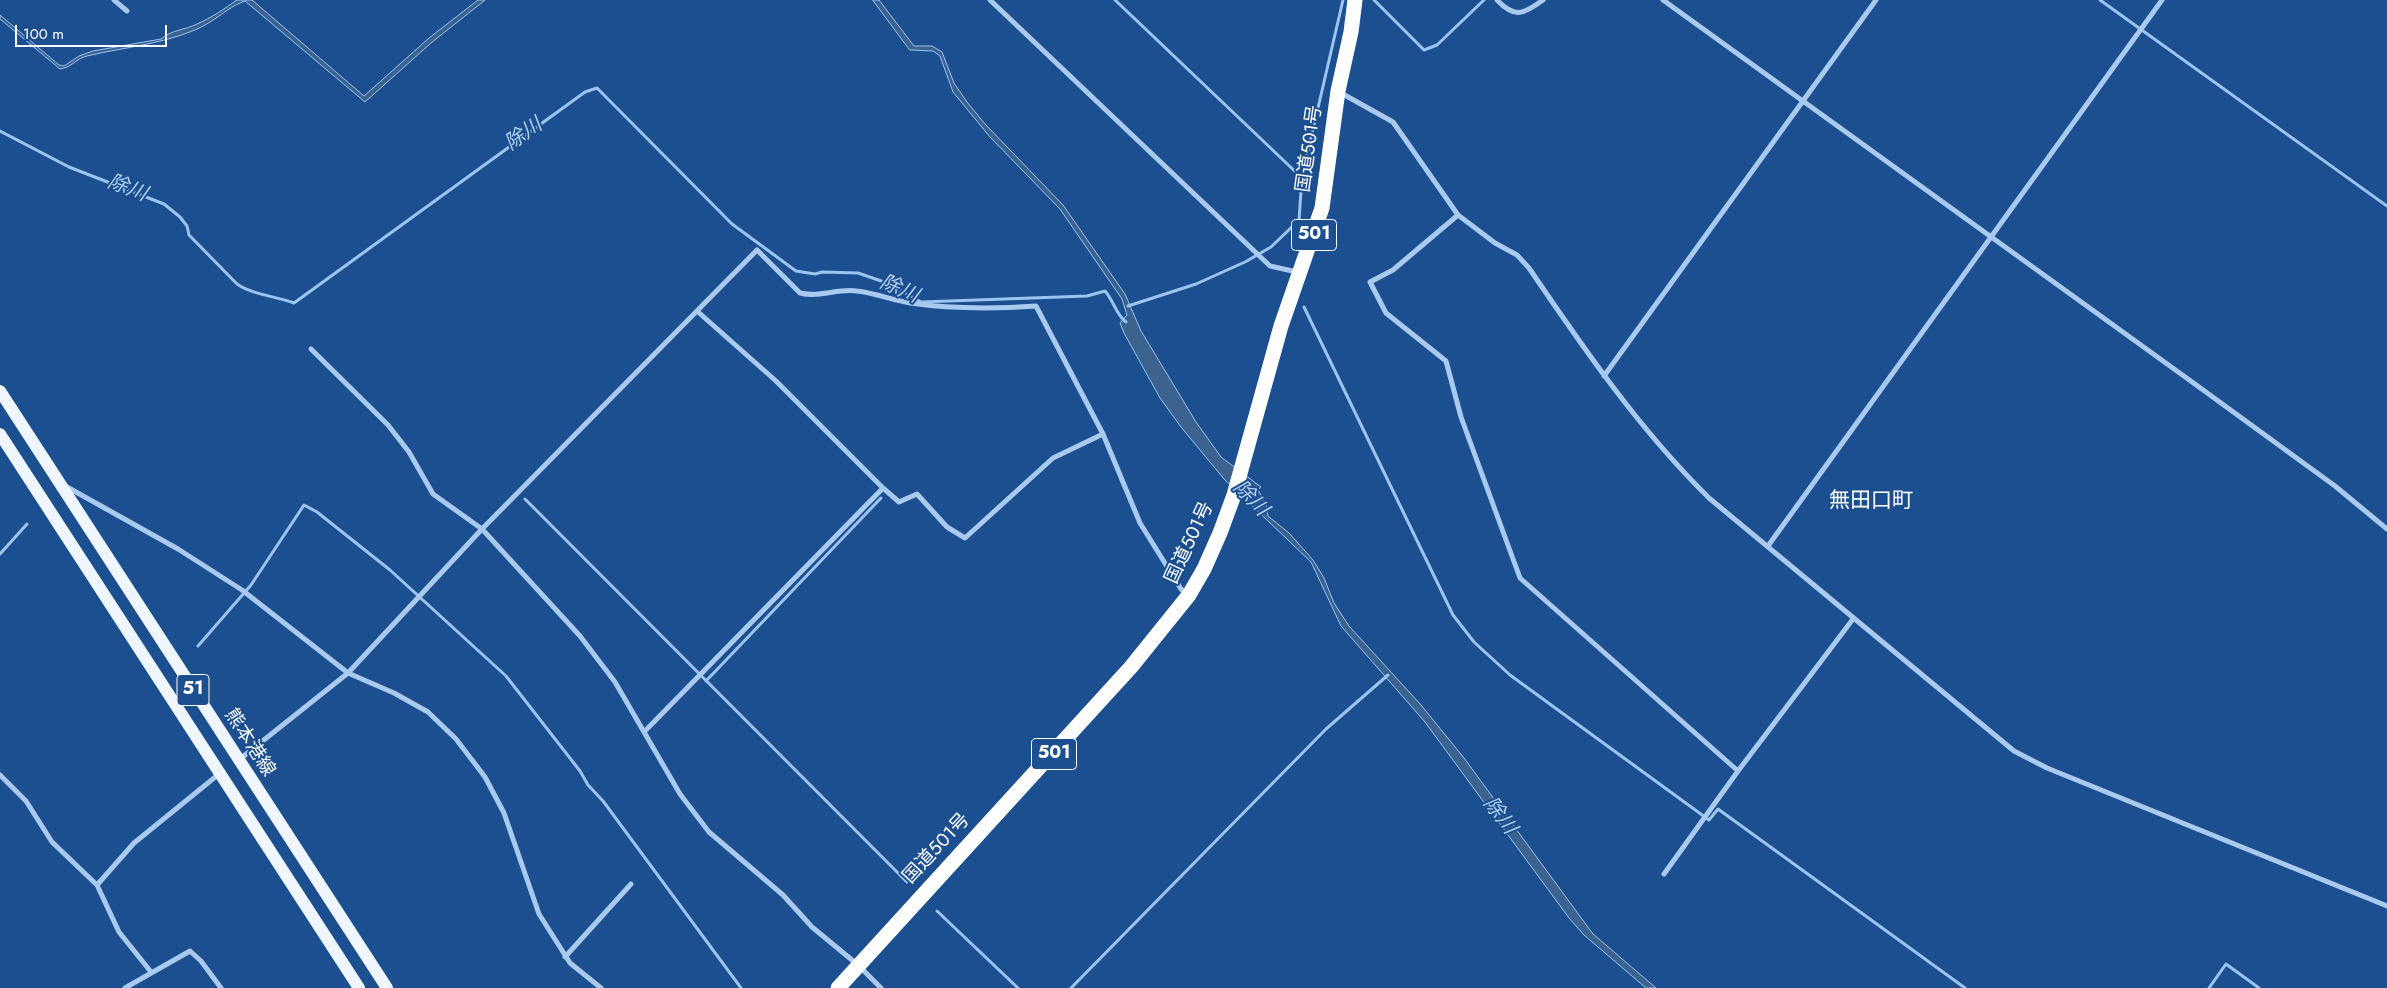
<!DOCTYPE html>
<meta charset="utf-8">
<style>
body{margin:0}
#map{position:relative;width:2387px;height:988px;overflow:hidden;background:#1b4f8f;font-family:Jost,sans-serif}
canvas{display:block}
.scale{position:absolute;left:15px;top:25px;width:152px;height:22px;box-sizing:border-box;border:2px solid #fff;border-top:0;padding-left:6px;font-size:15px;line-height:18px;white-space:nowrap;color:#fff;-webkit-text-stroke:4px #1b4f8f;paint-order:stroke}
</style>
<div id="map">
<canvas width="2387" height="988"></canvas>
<div class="scale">100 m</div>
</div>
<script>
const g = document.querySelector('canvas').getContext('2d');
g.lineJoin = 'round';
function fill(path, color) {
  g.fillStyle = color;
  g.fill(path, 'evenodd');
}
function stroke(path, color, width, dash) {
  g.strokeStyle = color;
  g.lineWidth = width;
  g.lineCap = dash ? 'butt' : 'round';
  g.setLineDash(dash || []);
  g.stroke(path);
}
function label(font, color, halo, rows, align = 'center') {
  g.font = font + ' Jost,"Noto Sans JP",sans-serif';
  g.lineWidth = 4;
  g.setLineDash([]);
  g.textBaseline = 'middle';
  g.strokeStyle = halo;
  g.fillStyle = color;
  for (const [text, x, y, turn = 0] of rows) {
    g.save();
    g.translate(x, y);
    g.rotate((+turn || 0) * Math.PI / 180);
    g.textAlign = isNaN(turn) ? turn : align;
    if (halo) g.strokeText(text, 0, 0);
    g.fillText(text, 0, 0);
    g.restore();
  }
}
const water = new Path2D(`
 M 237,0 L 252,0 L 364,96 L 429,38 L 478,0 L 485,0 L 431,43 L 365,102 L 245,1 C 229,6 213,23 195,30 C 158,45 125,47 87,56 C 77,58 71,68 60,69 L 0,19 L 0,15 L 59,65 L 64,66 L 79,56 L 93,51 L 161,39 C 171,30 185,30 197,24 C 211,18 224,9 237,0 Z
 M 873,0 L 879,0 L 914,46 L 932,46 L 942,52 L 954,83 L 967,102 L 985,124 L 1063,205 L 1125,294 L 1141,331 L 1196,422 L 1221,457 L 1261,487 L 1258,490 L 1266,504 L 1268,516 L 1289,533 L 1313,560 L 1324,578 L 1334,603 L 1349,626 L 1421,705 L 1464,758 L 1593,934 L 1656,988 L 1646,988 L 1584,935 L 1569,918 L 1425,722 L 1341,626 L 1311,562 L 1224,479 L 1181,427 L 1160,398 L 1124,333 L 1120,323 L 1127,315 L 1122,299 L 1060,209 L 990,137 L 953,92 L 940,56 L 933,51 L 910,50 Z`);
const stream = new Path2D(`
 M 1115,0 L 1301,177
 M 1374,0 L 1424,50 L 1437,45 L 1484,0
 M 2100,0 L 2387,206
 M 0,131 L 69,167 L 164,204 L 180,217 L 187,226 L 189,235 L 237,284 C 253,295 275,296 294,303 L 585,92 L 597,88 L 732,224 L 796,271 L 815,274 L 822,272 L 858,273 L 887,283 L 921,302 L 1087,296 L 1105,291 C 1114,301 1116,315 1126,322
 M 1128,306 L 1196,284 L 1245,262 L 1271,247 L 1299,220 L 1302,177 L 1343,0
 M 1304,307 L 1453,615 L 1474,642 L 1510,675 L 1709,820 L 1718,809 L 1965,988
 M 525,499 L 907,882
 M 0,554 L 27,524
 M 198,646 L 251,585 L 304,505 L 317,512 L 390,570 L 506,676 L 580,771 L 588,785 L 603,801 L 741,988
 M 706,681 L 881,498
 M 937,911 L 1018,988
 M 1071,988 L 1326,729 L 1388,675
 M 2209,988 L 2226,964 L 2259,988`);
const street = new Path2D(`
 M 114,0 L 127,11
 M 990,0 L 1270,266 L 1297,272
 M 1497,0 C 1515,19 1524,14 1543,0
 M 1663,0 L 2199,387 L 2335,486 L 2387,529
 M 1341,93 L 1393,122 L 1458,215 L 1495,243 L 1517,255 L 1529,268 C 1584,349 1639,429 1709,498 L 2014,751 L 2047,768 L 2387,906
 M 1458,215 L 1393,270 L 1370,282 L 1386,313 L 1446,361 L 1461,417 L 1520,578 L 1738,771
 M 697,311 L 776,381 L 883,488
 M 311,349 L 388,425 L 409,452 L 433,494 L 482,529 L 580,636 L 615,682 L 680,794 L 709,832 L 783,895 L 812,927 L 858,965 L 881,988
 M 1604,376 L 1876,0
 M 67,487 L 178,549 L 242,590 L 348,673 L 394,693 L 428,712 L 456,739 L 485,777 L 504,813 L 539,914 L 570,963 L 601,988
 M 1768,546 L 2162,0
 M 645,731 L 883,488 L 899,502 L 917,494 L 947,527 L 965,538 L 1053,458 L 1103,434
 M 240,759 L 348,673 L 482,529 L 757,250 L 800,293 C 819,298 838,288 857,291 C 875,293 892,300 910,303 C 952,309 993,309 1036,306 L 1103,434 L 1140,523 L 1181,589 L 1187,594
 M 0,775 L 26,801 L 52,842 L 97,885 L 119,932 L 151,972
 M 1664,874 L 1738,771 L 1853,619
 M 97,885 L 134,843 L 219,774
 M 565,957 L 631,884
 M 125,988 L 190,951 L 201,961 L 221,988`);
const primary = new Path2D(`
 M 0,391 L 387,988
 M 0,434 L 359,988`);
const highway = new Path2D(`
 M 838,988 L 1131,667 L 1189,595 L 1204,569 L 1220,533 L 1234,495 L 1281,326 L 1322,208 L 1338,91 L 1351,32 L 1355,0`);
const shields = [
 [1314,235,45],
 [193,690,32],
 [1054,754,45]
];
const shieldNames = [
 ["501",1314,235],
 ["51",193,690],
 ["501",1054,754]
];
const streetNames = [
 ["国道501号",1310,149,-82],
 ["国道501号",1190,543,-65],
 ["熊本港線",249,743,57],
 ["国道501号",937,849,-47]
];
const waterNames = [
 ["除川",524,135,-35],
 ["除川",127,189,21],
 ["除川",899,290,23],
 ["除川",1250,499,46],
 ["除川",1499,816,53]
];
const quarterNames = [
 ["無田口町",1871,502]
];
fill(water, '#3c6290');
stroke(water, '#9cc4f0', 1);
stroke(stream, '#9cc4f0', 3);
stroke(street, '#a9c9ee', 5);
stroke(primary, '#f0f6ff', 12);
stroke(highway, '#fff', 15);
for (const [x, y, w] of shields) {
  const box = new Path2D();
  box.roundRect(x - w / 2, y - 15.5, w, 31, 4);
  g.fillStyle = '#1b4f8f';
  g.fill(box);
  stroke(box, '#fff', 1);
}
label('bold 18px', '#fff', null, shieldNames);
label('19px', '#fff', '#1b4f8f', streetNames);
label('italic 20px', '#b5d3f5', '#1b4f8f', waterNames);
label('21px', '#fff', '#1b4f8f', quarterNames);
</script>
